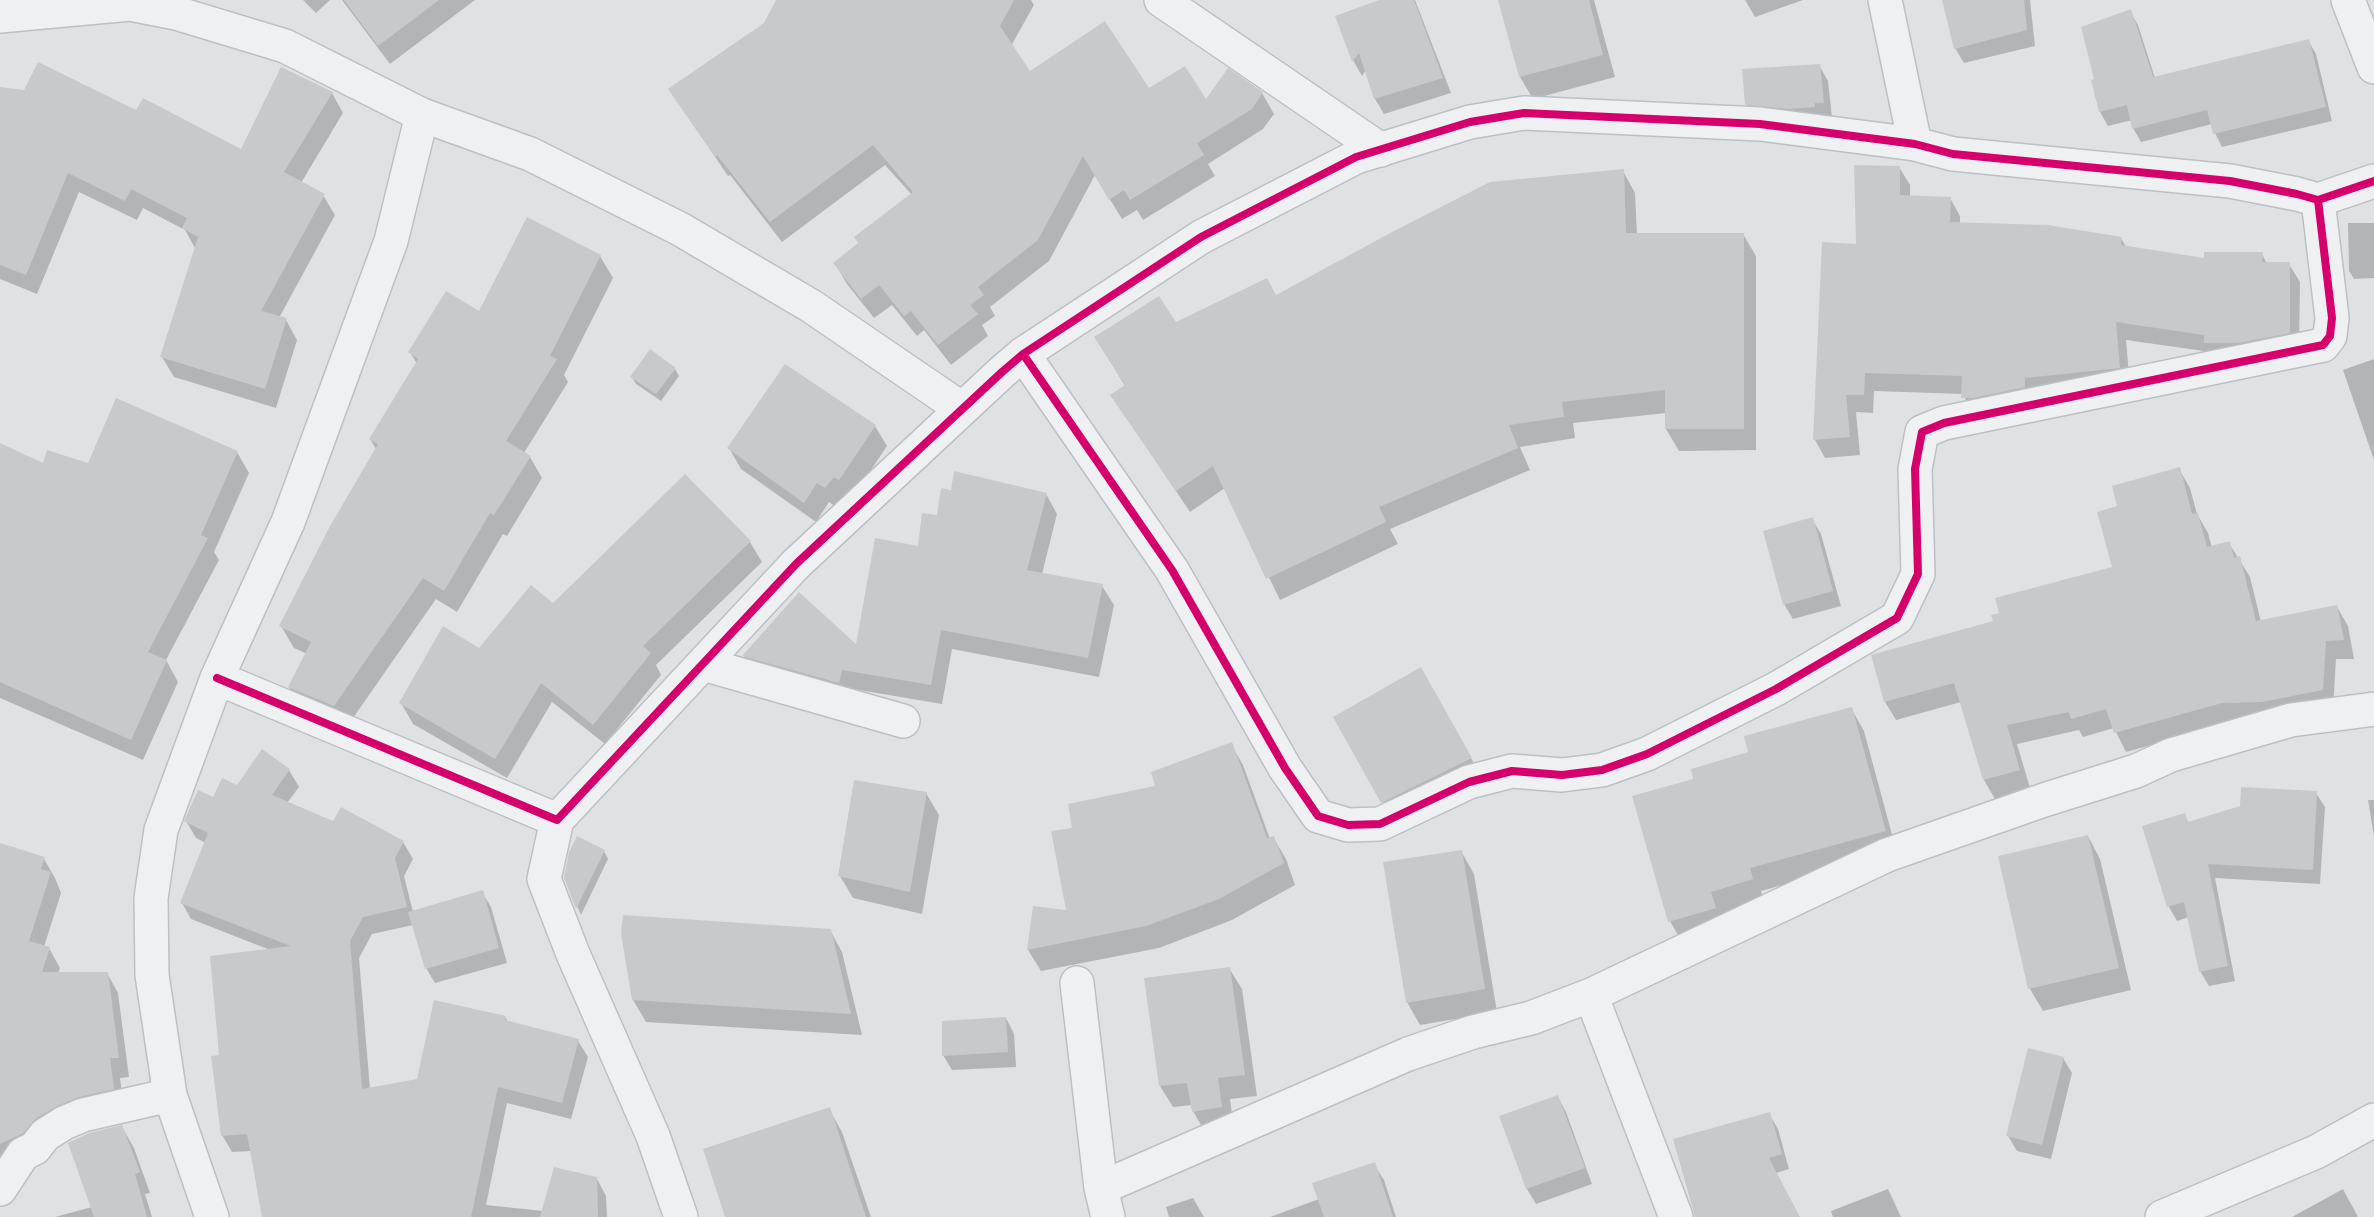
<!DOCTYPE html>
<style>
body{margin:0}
canvas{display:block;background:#dfe2e5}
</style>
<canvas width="2374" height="1217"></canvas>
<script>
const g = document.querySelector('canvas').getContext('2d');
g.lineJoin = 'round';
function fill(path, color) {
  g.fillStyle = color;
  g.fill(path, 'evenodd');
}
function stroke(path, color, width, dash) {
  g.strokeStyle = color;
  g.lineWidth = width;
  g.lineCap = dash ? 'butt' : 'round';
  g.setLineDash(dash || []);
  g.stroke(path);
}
const shadow = new Path2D(`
 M 303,0 L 330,0 L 316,13 Z
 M 342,0 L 475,0 L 390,64 Z
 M 778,0 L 1031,0 L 1034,5 L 1011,46 L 1029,73 L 1149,90 L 1206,102 L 1262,93 L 1274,114 L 1263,129 L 1208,164 L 1215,176 L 1143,220 L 1137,210 L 1122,219 L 1095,175 L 1049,261 L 990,307 L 995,316 L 982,325 L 988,336 L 951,365 L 924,330 L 917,336 L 892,305 L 874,318 L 847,284 L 835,263 L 860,244 L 912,195 L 885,165 L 782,242 L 730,175 L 728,176 L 670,90 L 765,24 Z
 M 1383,0 L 1415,0 L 1451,93 L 1384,114 L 1375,99 L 1366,70 L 1362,76 L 1354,62 L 1337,17 Z
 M 1499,0 L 1594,0 L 1615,77 L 1533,99 L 1520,77 Z
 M 1745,0 L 1803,0 L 1755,17 Z
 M 1957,0 L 2030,0 L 2035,46 L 1964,63 L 1955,48 Z
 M 2130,11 L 2138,25 L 2155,78 L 2308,40 L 2316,54 L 2332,121 L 2222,147 L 2215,133 L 2212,124 L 2141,142 L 2133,128 L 2132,120 L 2108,126 L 2100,112 L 2093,81 Z
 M 1819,65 L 1828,81 L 1832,118 L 1755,119 L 1746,104 Z
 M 0,88 L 137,112 L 242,151 L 332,93 L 343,113 L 301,183 L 323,195 L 335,215 L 279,318 L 286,320 L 297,340 L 276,408 L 174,377 L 162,357 L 195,248 L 185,230 L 143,208 L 137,220 L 79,192 L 37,294 L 0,279 Z
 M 1899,167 L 1910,185 L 1910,197 L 1950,198 L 1960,216 L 1960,224 L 2121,238 L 2126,247 L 2206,260 L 2262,254 L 2267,264 L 2289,264 L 2300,282 L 2299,351 L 2211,352 L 2126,340 L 2130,386 L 1973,415 L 1963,394 L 1874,391 L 1873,413 L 1856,412 L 1860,455 L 1825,458 L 1815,440 L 1823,244 L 1857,245 Z
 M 1623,171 L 1635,193 L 1637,235 L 1743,234 L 1756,256 L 1756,450 L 1679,451 L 1666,429 L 1666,413 L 1573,423 L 1575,438 L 1520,447 L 1530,470 L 1390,529 L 1398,544 L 1280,600 L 1225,488 L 1190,512 L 1112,396 L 1125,386 L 1096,338 L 1175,324 L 1276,297 Z
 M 2348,223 L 2374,223 L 2374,278 L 2354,279 L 2349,271 Z
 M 600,256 L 613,278 L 564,375 L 568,382 L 524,453 L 530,457 L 542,478 L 507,536 L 503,534 L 457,612 L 436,599 L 346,728 L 302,709 L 289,687 L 307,654 L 294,648 L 281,626 L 376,449 L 370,439 L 417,364 L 410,352 L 479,313 Z
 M 2374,359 L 2374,460 L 2343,370 Z
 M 675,369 L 679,376 L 661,401 L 636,384 L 632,377 Z
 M 875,426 L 887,446 L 851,500 L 837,508 L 829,502 L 816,522 L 741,469 L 729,448 Z
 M 0,445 L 44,465 L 89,464 L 237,452 L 249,473 L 214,552 L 219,560 L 166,660 L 178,682 L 143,760 L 0,698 Z
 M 2179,469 L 2190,488 L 2197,514 L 2208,533 L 2212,548 L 2229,543 L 2250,577 L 2261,622 L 2337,607 L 2348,626 L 2354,659 L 2336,659 L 2333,708 L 2234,722 L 2126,752 L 2114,728 L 2083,737 L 2079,730 L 2017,744 L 2030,788 L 1995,799 L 1984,780 L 1961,702 L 1896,720 L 1885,702 L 1995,622 L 2114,568 L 2119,508 Z
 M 1046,494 L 1057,514 L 1042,574 L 1102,586 L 1114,605 L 1099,677 L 952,649 L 942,704 L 853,689 L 850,702 L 755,675 L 744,656 L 857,647 L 938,517 Z
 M 1812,519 L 1821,534 L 1841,606 L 1793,619 L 1784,604 Z
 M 750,542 L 762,562 L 656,665 L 661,675 L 605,744 L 552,702 L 507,778 L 413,724 L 401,703 L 480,650 L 553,605 Z
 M 1420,669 L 1484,781 L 1396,824 L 1335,717 Z
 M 1851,708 L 1864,731 L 1897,853 L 1761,891 L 1765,902 L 1723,914 L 1727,931 L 1683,944 L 1670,921 L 1695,780 L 1750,753 Z
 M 1231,744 L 1243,765 L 1270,839 L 1273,837 L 1286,859 L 1295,885 L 1232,920 L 1159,948 L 1041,971 L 1028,950 L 1034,908 L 1068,912 L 1074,829 L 1157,787 Z
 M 289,770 L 299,787 L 287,803 L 333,823 L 403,842 L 413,859 L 404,876 L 413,912 L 482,892 L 491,907 L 507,963 L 435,983 L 426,968 L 413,925 L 372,934 L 359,958 L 370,1089 L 418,1080 L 505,1017 L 508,1022 L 578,1041 L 588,1057 L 571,1119 L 507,1103 L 486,1205 L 543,1211 L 597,1179 L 606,1196 L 607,1217 L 275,1217 L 252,1151 L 232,1152 L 222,1135 L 220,1057 L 270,950 L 191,919 L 182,903 L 206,843 L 196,838 L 186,821 L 213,799 L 237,787 Z
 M 926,793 L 939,815 L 922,914 L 853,898 L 840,876 Z
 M 2316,793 L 2325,807 L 2320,884 L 2215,878 L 2235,981 L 2209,986 L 2200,971 L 2189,917 L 2177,921 L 2169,907 L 2144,827 L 2184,815 L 2189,823 Z
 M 2368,800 L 2374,800 L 2374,837 Z
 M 2088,836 L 2100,859 L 2131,990 L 2043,1011 L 2030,989 Z
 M 0,845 L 44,859 L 55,878 L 61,893 L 44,947 L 49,948 L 60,968 L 58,974 L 107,973 L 118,993 L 129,1077 L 120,1078 L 124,1108 L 0,1168 Z
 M 604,851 L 608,859 L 581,915 L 565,877 Z
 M 1461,851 L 1474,874 L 1497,1012 L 1420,1025 L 1407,1002 Z
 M 830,930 L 842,952 L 862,1035 L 646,1022 L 633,1000 Z
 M 1229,968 L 1242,989 L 1257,1096 L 1230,1099 L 1234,1129 L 1205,1132 L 1193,1111 L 1192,1105 L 1173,1107 L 1160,1086 L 1146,980 Z
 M 1006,1018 L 1014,1034 L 1016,1067 L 952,1070 L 943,1055 Z
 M 2063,1058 L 2072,1073 L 2051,1159 L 2017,1151 L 2008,1136 Z
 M 1558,1097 L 1566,1112 L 1592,1184 L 1536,1204 L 1527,1189 L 1501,1117 Z
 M 829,1109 L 842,1132 L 871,1217 L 727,1217 Z
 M 1769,1114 L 1778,1129 L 1789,1169 L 1776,1173 L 1799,1217 L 1699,1217 Z
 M 122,1127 L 134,1148 L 150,1193 L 145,1194 L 152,1217 L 55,1217 L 92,1207 Z
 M 1374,1164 L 1384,1180 L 1396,1217 L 1270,1217 L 1319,1199 Z
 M 1888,1189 L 1901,1217 L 1833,1217 L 1831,1211 Z
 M 2343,1189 L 2358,1217 L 2292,1217 Z
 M 1193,1198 L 1204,1217 L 1169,1217 L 1166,1207 Z`);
const building = new Path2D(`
 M 344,0 L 439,0 L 378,46 Z
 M 776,0 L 1014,0 L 1000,26 L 1030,71 L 1105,21 L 1149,88 L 1185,66 L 1206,99 L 1228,68 L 1263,92 L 1252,109 L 1197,143 L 1204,155 L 1130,200 L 1124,190 L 1109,200 L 1083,156 L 1038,240 L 978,287 L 984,295 L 970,305 L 978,314 L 938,345 L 911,311 L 904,316 L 879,285 L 861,299 L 833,263 L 858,243 L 854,237 L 913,192 L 873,145 L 770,222 L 717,155 L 715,157 L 668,89 L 764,23 Z
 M 1379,0 L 1414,0 L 1443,78 L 1374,99 L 1359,53 L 1352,62 L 1335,16 Z
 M 1498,0 L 1589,0 L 1603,55 L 1519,77 Z
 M 1942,0 L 2024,0 L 2027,30 L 1954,49 Z
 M 2131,9 L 2153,77 L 2309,39 L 2326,107 L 2213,134 L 2207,110 L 2132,129 L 2127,105 L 2099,112 L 2091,80 L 2094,79 L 2081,27 Z
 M 38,62 L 136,110 L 143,98 L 241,149 L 281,67 L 333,92 L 284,172 L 325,194 L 261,311 L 287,318 L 265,389 L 160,357 L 198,237 L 182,228 L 187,218 L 131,189 L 125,201 L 68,173 L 26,275 L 0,265 L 0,87 L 24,90 Z
 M 1820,64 L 1824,103 L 1815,103 L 1815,107 L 1790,109 L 1745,105 L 1742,69 Z
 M 1854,165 L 1900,166 L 1900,195 L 1951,197 L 1950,222 L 2048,225 L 2122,237 L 2121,245 L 2204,258 L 2204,252 L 2263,252 L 2262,262 L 2290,262 L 2290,333 L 2238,343 L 2204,343 L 2204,335 L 2116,322 L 2120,368 L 2025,378 L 2025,387 L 1973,398 L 1961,398 L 1962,376 L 1865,373 L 1864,395 L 1846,395 L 1850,437 L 1813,440 L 1822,242 L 1856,244 Z
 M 1624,169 L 1626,233 L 1744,233 L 1744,429 L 1665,429 L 1665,390 L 1562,402 L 1564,417 L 1509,425 L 1518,448 L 1379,507 L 1386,522 L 1266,579 L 1213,466 L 1176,491 L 1110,395 L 1125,385 L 1094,337 L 1159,296 L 1176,322 L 1267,278 L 1276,295 L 1392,232 L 1490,182 Z
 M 527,217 L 601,255 L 550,356 L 557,359 L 506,441 L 531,456 L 494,515 L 490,513 L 444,591 L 423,578 L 334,706 L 288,687 L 311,642 L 279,626 L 330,526 L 378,444 L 369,439 L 418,359 L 408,352 L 446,291 L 479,311 Z
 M 650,349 L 676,368 L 656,394 L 630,377 Z
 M 785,364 L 876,425 L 839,480 L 834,477 L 825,488 L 817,483 L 804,503 L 727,448 Z
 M 116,398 L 238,451 L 201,535 L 208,538 L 148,652 L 167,660 L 131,740 L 0,682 L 0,443 L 43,463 L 47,450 L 88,463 Z
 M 2180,467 L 2192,514 L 2198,513 L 2207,547 L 2230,541 L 2234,558 L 2240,556 L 2256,621 L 2337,605 L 2344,640 L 2326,641 L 2323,690 L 2262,702 L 2222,703 L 2114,733 L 2106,709 L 2071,719 L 2069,712 L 2007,725 L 2020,770 L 1983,780 L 1954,683 L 1884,702 L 1871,655 L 1993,621 L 1991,615 L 1999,613 L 1995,598 L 2112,567 L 2097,512 L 2117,506 L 2112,486 Z
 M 954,471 L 1047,493 L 1027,570 L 1103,584 L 1088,658 L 941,630 L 931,685 L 842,670 L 839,683 L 742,656 L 799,592 L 856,644 L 875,538 L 918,546 L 922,513 L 937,515 L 941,488 L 951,490 Z
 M 685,474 L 751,541 L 643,646 L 651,653 L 593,725 L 541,683 L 495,759 L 399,703 L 443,626 L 479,648 L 531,585 L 553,603 Z
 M 1813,517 L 1833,591 L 1783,605 L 1763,531 Z
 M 1421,667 L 1472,758 L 1381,803 L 1333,717 Z
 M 1852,707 L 1886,831 L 1750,868 L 1753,879 L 1711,892 L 1716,908 L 1668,922 L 1632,796 L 1693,779 L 1691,769 L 1748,752 L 1744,736 Z
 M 1232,742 L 1267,838 L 1274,836 L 1284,863 L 1219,899 L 1146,926 L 1027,950 L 1033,906 L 1066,910 L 1051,831 L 1072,828 L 1068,804 L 1155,786 L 1151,772 Z
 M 262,749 L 290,769 L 272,795 L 333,821 L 341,807 L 404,841 L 395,858 L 407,907 L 363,917 L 350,941 L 362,1089 L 417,1079 L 434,1000 L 506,1016 L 505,1020 L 579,1039 L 562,1103 L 498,1087 L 471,1217 L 262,1217 L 247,1134 L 221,1136 L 211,1056 L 219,1055 L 210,956 L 291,946 L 180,903 L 208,833 L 184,821 L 198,790 L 213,797 L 222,778 L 237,785 Z
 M 854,780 L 927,792 L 910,892 L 838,876 Z
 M 2241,787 L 2317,791 L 2313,870 L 2208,864 L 2228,966 L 2199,972 L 2184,902 L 2167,907 L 2142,826 L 2185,813 L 2188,822 L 2240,806 Z
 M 2088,835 L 2119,968 L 2028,989 L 1998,856 Z
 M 577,836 L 605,850 L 576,909 L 564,878 L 569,852 Z
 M 0,843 L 45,857 L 41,869 L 51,872 L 29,941 L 50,947 L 42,972 L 108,972 L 119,1058 L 110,1058 L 114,1089 L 79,1097 L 57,1106 L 35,1119 L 23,1133 L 0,1144 Z
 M 1462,850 L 1485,989 L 1406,1003 L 1383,862 Z
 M 483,890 L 499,948 L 425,969 L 408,912 Z
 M 623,915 L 831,929 L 851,1014 L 632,1000 L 621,933 Z
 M 1230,967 L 1245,1075 L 1218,1078 L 1222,1107 L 1192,1112 L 1187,1083 L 1159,1086 L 1144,978 Z
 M 1006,1017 L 1008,1052 L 942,1056 L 942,1021 Z
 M 2028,1048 L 2064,1057 L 2042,1145 L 2006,1136 Z
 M 1558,1095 L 1585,1168 L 1526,1189 L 1499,1116 Z
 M 830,1107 L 866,1217 L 725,1217 L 703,1149 Z
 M 1770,1112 L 1782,1154 L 1769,1158 L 1800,1217 L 1695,1217 L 1673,1139 Z
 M 122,1125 L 140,1172 L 135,1174 L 147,1217 L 94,1217 L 68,1143 L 89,1133 Z
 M 1375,1162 L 1393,1217 L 1324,1217 L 1312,1183 Z
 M 554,1167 L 597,1177 L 598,1217 L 540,1217 Z`);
const minor = new Path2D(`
 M 1161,0 L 1381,150
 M 1885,0 L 1915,144
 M 2348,0 L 2374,67
 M 0,16 L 130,4 L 176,13 L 285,46 L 422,115 L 530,154 L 680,229 L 811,306 L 962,409
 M 1023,354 L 1172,570 L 1285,768 L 1318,816 L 1348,825 L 1380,824 L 1469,782 L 1512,771 L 1562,775 L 1602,770 L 1647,754 L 1776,689 L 1897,618 L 1918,574 L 1915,469 L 1922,432 L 1944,423 L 2323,345 L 2330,336 L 2332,318 L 2318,200
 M 703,664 L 903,721
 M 217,678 L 557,820 L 796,564 L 1002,372 L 1023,354 L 1201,237 L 1356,157 L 1470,122 L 1524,113 L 1760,124 L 1915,144 L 1953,154 L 2230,181 L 2297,194 L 2318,200 L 2374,181
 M 557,820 L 544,879 L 573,954 L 653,1136 L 681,1217
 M 1077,983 L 1101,1188 L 1108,1217
 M 1101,1188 L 1408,1054 L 1473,1032 L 1531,1018 L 1591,995
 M 0,1189 L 23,1154 L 35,1148 L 45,1135 L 64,1123 L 83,1115 L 170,1095
 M 212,1217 L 170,1095 L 152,975 L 151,898 L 161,830 L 217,678 L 288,522 L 391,241 L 422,115
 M 1676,1217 L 1591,995 L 1887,855 L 2044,800 L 2136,771 L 2171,755 L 2291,720 L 2374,709
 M 2162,1217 L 2316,1152 L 2374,1120`);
const cycleway = new Path2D(`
 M 1023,354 L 1172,570 L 1285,768 L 1318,816 L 1348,825 L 1380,824 L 1469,782 L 1512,771 L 1562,775 L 1602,770 L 1647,754 L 1776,689 L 1897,618 L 1918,574 L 1915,469 L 1922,432 L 1944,423 L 2323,345 L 2330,336 L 2332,318 L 2318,200
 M 217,678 L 557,820 L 796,564 L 1002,372 L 1023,354 L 1201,237 L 1356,157 L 1470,122 L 1524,113 L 1760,124 L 1915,144 L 1953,154 L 2230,181 L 2297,194 L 2318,200 L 2374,181`);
fill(shadow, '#0003');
fill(building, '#c7cacd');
stroke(minor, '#bdc0c3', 36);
stroke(minor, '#eff0f2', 33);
stroke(cycleway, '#d6006c', 8);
</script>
